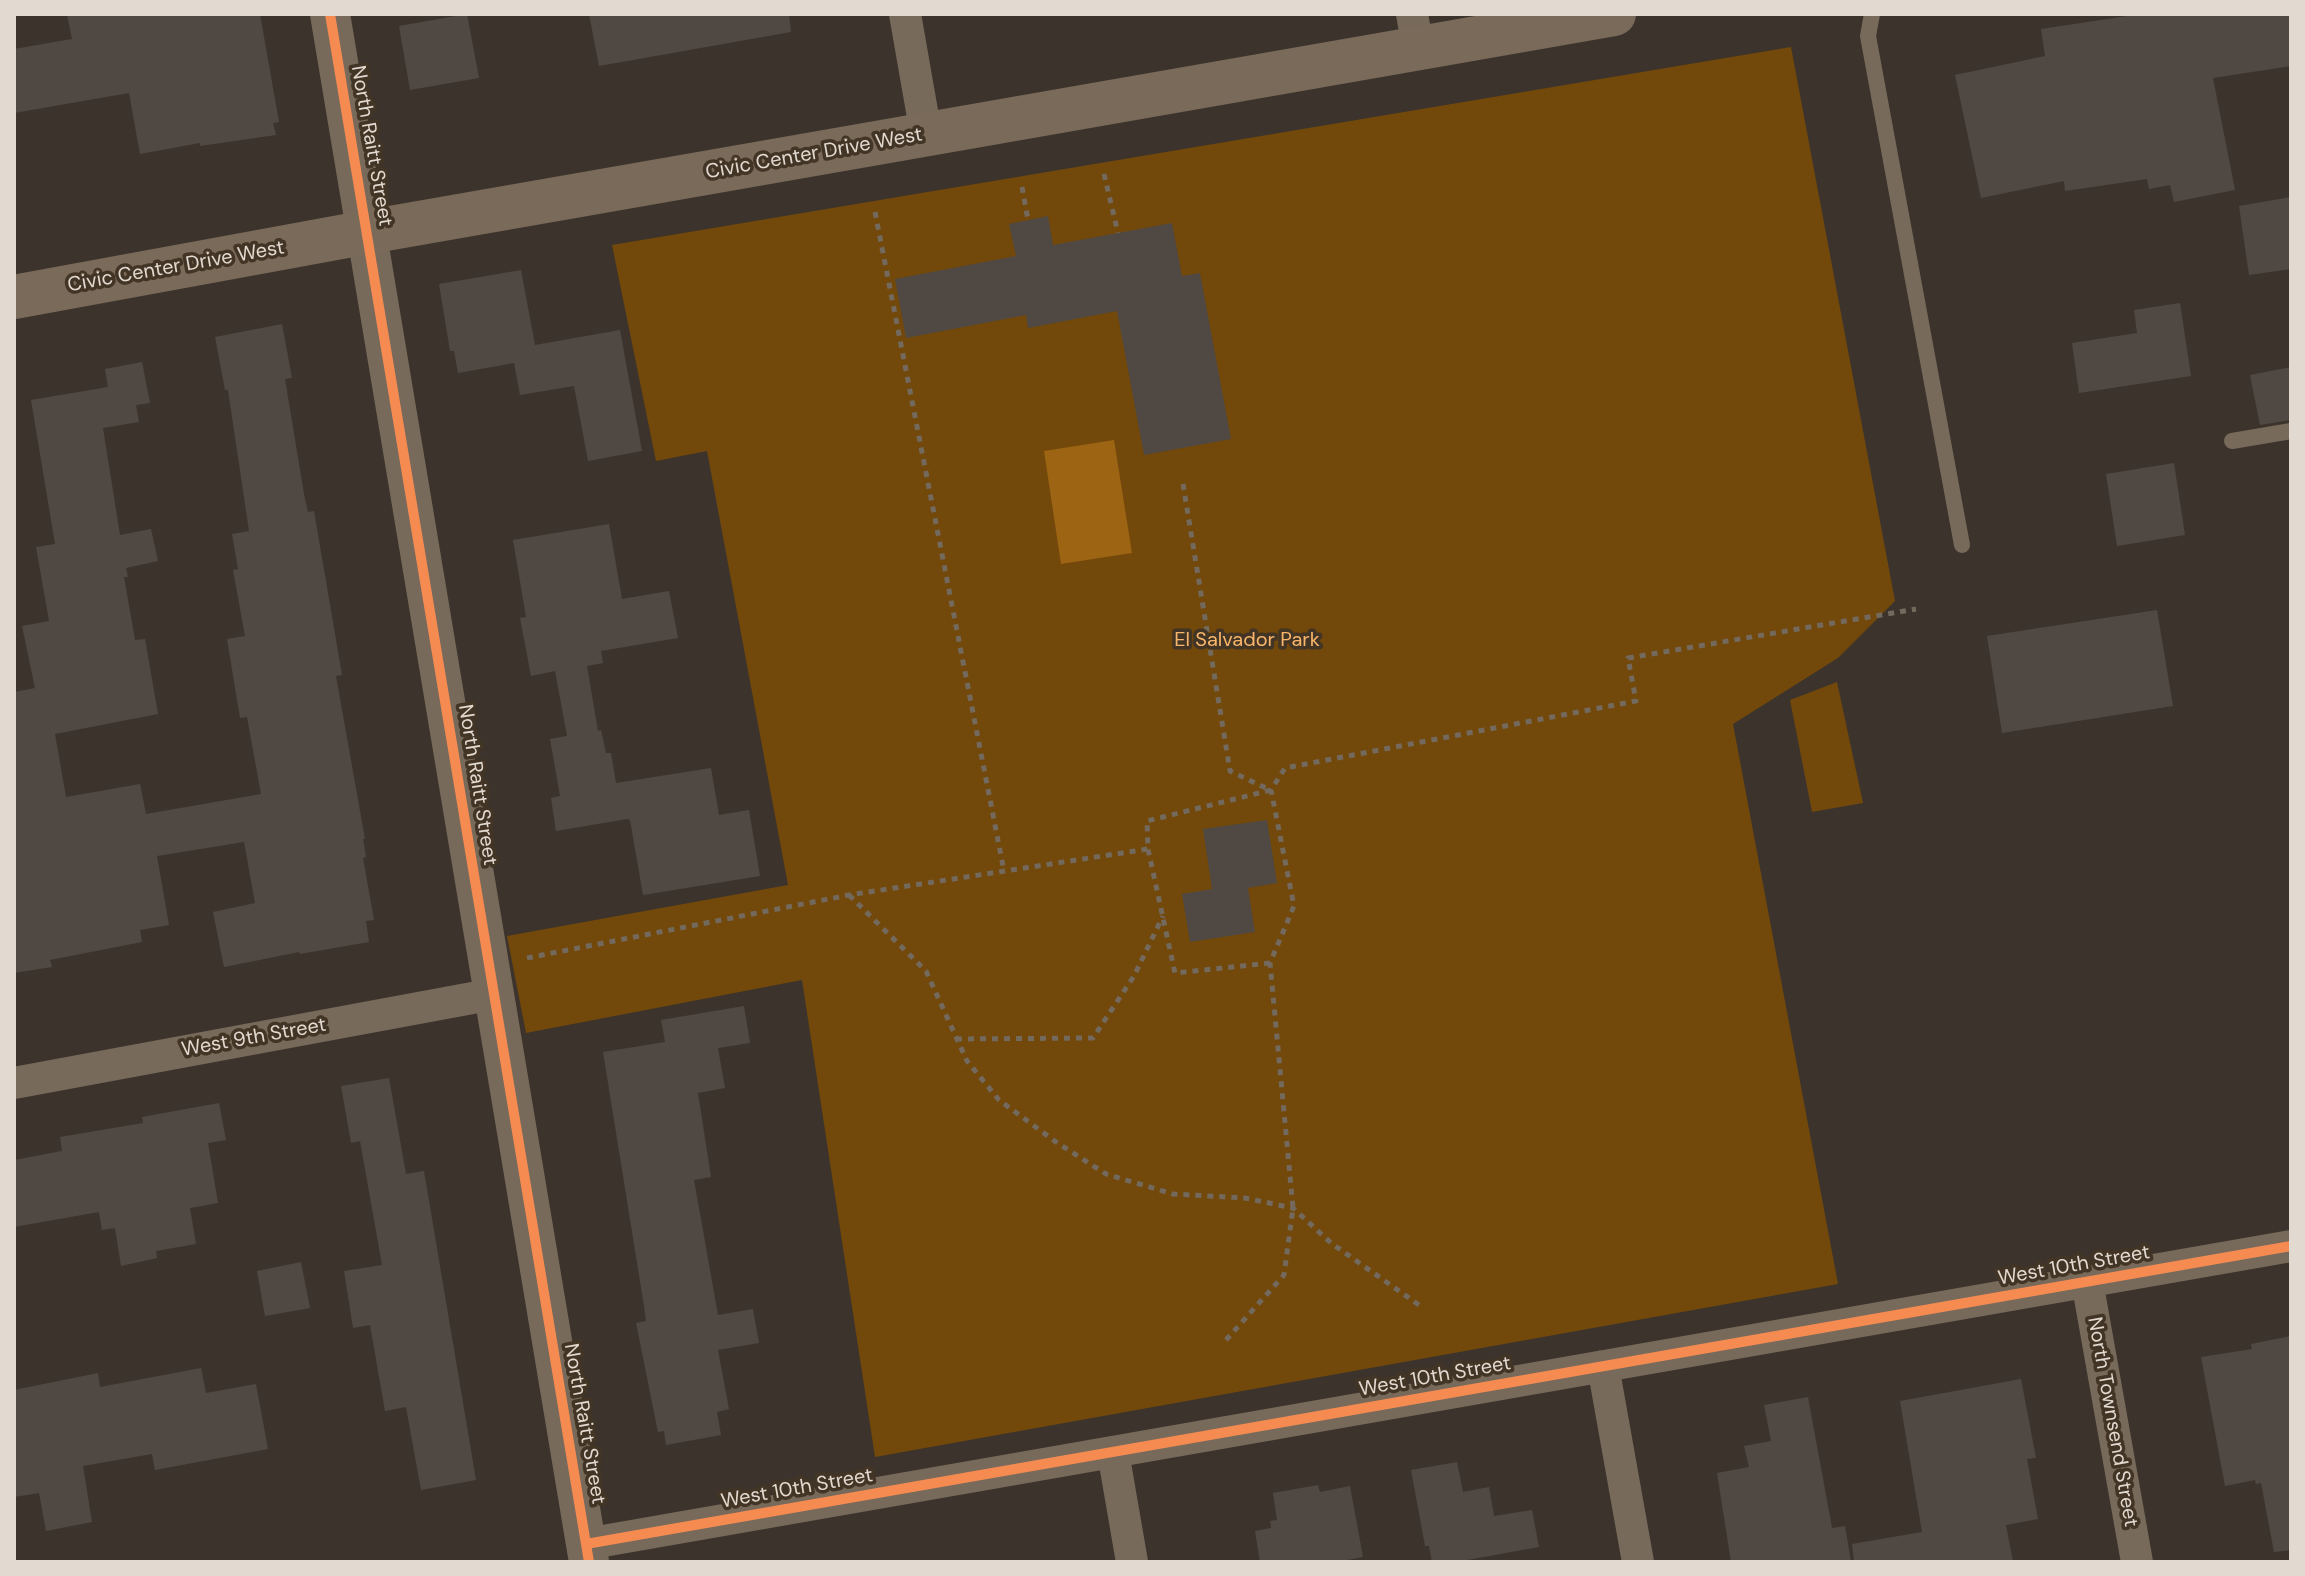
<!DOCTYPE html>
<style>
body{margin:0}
#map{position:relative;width:2305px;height:1576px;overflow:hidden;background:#3c342c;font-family:"DM Sans",sans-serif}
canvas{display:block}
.frame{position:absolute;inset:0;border:16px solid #e2d9d0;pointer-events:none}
</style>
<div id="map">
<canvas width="2305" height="1576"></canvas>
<div class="frame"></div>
</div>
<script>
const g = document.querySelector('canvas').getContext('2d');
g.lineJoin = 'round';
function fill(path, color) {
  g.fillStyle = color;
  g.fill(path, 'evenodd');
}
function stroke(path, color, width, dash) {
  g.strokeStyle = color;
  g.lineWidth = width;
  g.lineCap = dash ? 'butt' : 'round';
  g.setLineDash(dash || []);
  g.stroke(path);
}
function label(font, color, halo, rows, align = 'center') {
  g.font = font + ' "DM Sans",sans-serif';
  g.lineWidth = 7;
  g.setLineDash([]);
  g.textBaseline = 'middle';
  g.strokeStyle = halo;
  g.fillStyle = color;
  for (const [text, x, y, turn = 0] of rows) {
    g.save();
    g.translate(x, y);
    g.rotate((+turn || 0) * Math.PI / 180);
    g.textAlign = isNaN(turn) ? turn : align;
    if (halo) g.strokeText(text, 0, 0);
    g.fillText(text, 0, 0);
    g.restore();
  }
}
const green = new Path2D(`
 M 1791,47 L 1895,601 L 1838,658 L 1733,724 L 1838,1284 L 875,1457 L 802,980 L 526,1033 L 507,936 L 788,885 L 707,451 L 656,461 L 612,245 Z
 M 1837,682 L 1863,803 L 1812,812 L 1790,700 Z`);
const water = new Path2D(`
 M 1114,440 L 1132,553 L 1061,564 L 1044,451 Z`);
const building = new Path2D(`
 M 67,14 L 260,14 L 279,122 L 273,123 L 276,135 L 200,146 L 200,143 L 140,154 L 129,93 L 14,113 L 14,49 L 72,39 Z
 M 467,14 L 479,78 L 410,90 L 399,26 Z
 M 589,14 L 789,14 L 791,32 L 599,66 Z
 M 2141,14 L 2291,14 L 2291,66 L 2213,78 L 2235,190 L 2174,202 L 2170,185 L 2149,189 L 2147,179 L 2065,191 L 2064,181 L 1981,198 L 1955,75 L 2045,56 L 2041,29 Z
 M 2291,197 L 2291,269 L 2249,275 L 2239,206 Z
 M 1048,216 L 1053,245 L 1172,223 L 1182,276 L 1200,273 L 1231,439 L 1144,455 L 1117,311 L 1028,328 L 1026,315 L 906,338 L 895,279 L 1016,256 L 1009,224 Z
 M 521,270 L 535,345 L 620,330 L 642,451 L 588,461 L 574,386 L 520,395 L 514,363 L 458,373 L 454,351 L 450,351 L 439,284 Z
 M 2180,303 L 2191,376 L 2079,393 L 2072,343 L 2137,333 L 2134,310 Z
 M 282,324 L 292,378 L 285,379 L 304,494 L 308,512 L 314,511 L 342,675 L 336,676 L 365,839 L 363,839 L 366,857 L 363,858 L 374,920 L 366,921 L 369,942 L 300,954 L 299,952 L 224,967 L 213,912 L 255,903 L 244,842 L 157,856 L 169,925 L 140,930 L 142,942 L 50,960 L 52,967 L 14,973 L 14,692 L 35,688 L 22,626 L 49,621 L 36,547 L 55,544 L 31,400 L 108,387 L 105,369 L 142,362 L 150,403 L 136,405 L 139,422 L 103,428 L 120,535 L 151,529 L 158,561 L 126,568 L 128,577 L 124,577 L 135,640 L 145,639 L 158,714 L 55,734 L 66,797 L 140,784 L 146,814 L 261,794 L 247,717 L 240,718 L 227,639 L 245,636 L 233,570 L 238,569 L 232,534 L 249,531 L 228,390 L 225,390 L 215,337 Z
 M 2291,367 L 2291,420 L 2260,425 L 2250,375 Z
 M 2174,463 L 2185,535 L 2117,546 L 2106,474 Z
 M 609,524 L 622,599 L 669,591 L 678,638 L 601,651 L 603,663 L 587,666 L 598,731 L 601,730 L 606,753 L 611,753 L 616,783 L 711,768 L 719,815 L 749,810 L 760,876 L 643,895 L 630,820 L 627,819 L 556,831 L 551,798 L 560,796 L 550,739 L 567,736 L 555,671 L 531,676 L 520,618 L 526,617 L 513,540 Z
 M 2157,610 L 2173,706 L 2002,733 L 1987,636 Z
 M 1267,820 L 1277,883 L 1248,888 L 1255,932 L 1190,942 L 1182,894 L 1212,889 L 1203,829 Z
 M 744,1006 L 750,1043 L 718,1048 L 725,1088 L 698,1093 L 711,1177 L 694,1180 L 718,1315 L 753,1309 L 759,1343 L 718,1350 L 729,1409 L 717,1412 L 721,1435 L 666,1445 L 664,1431 L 658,1432 L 636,1323 L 646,1321 L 644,1306 L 603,1052 L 665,1042 L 661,1020 Z
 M 389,1078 L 406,1174 L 424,1171 L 476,1480 L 421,1490 L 406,1407 L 385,1411 L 370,1325 L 353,1328 L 344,1271 L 382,1265 L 360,1141 L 351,1143 L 341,1086 Z
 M 219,1103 L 226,1140 L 208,1143 L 218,1203 L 190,1208 L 196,1244 L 156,1251 L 157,1258 L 121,1266 L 115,1228 L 102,1230 L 99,1212 L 14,1227 L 14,1160 L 62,1151 L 60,1137 L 143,1123 L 142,1117 Z
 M 301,1262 L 310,1308 L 265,1316 L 257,1271 Z
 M 2291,1336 L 2291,1550 L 2274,1552 L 2261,1483 L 2256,1484 L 2255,1480 L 2225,1486 L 2201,1357 L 2252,1349 L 2251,1344 Z
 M 201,1368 L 206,1393 L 256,1384 L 268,1449 L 155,1470 L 152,1454 L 83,1466 L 92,1522 L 46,1531 L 39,1493 L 14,1497 L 14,1390 L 98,1373 L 100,1387 Z
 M 2021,1379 L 2036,1458 L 2027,1459 L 2038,1519 L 2006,1525 L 2013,1562 L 1854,1562 L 1852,1544 L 1922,1532 L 1900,1401 Z
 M 1808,1397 L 1832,1528 L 1845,1526 L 1851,1562 L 1731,1562 L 1717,1473 L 1749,1467 L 1744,1446 L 1771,1441 L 1764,1405 Z
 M 1457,1462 L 1463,1492 L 1489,1487 L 1494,1516 L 1532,1510 L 1539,1547 L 1456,1562 L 1432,1562 L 1429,1546 L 1425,1546 L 1411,1470 Z
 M 1318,1485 L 1320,1492 L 1350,1486 L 1363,1557 L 1336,1562 L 1260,1562 L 1255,1531 L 1271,1528 L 1270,1521 L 1277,1520 L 1273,1493 Z`);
const path = new Path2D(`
 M 1104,174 L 1118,233
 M 1022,187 L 1028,220
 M 875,212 L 1004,871
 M 1183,484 L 1230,771 L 1270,790
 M 849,895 L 926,971 L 967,1061 L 999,1100 L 1056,1142 L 1106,1174 L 1173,1194 L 1245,1198 L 1293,1208 L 1331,1243 L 1419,1305
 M 527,958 L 849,895 L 1148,849
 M 1270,963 L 1175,973 L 1148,849 L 1147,821 L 1271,790
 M 956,1039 L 1093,1038 L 1134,976 L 1163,916
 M 1226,1340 L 1284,1275 L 1293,1208 L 1270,963 L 1294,906 L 1271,790 L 1285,768 L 1636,701 L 1628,658 L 1916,609`);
const service = new Path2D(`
 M 1872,14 L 1868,36 L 1962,545
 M 2232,441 L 2291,431`);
const minor = new Path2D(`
 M 905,14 L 926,134
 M 1412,14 L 1418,48
 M 14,1083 L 494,994
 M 2087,1281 L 2137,1562
 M 1603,1366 L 1638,1562
 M 1113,1452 L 1132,1562
 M 586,1544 L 2291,1246`);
const tertiary = new Path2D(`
 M 330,14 L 589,1562`);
const secondary = new Path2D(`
 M 14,297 L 368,232 L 1614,14`);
const cycleway = new Path2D(`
 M 330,14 L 589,1562
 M 586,1544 L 2291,1246`);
const streetNames = [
 ["North Raitt Street",371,146,80],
 ["Civic Center Drive West",814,154,-10],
 ["Civic Center Drive West",176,267,-10],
 ["North Raitt Street",477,785,81],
 ["West 9th Street",254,1038,-10],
 ["West 10th Street",2074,1266,-10],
 ["West 10th Street",1435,1377,-10],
 ["North Townsend Street",2112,1422,80],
 ["North Raitt Street",584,1424,80],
 ["West 10th Street",797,1489,-10]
];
const parkNames = [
 ["El Salvador Park",1247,641]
];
fill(green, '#72480b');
fill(water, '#9d6413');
fill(building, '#504943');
stroke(path, '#73695d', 5, [6, 6]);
stroke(service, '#776a5b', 16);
stroke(minor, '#776a5b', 32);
stroke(tertiary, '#776a5b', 40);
stroke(secondary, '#796a59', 44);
stroke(cycleway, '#f68b52', 10);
label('20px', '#e2d9d0', '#433525', streetNames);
label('20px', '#f9b66a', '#433525', parkNames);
</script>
